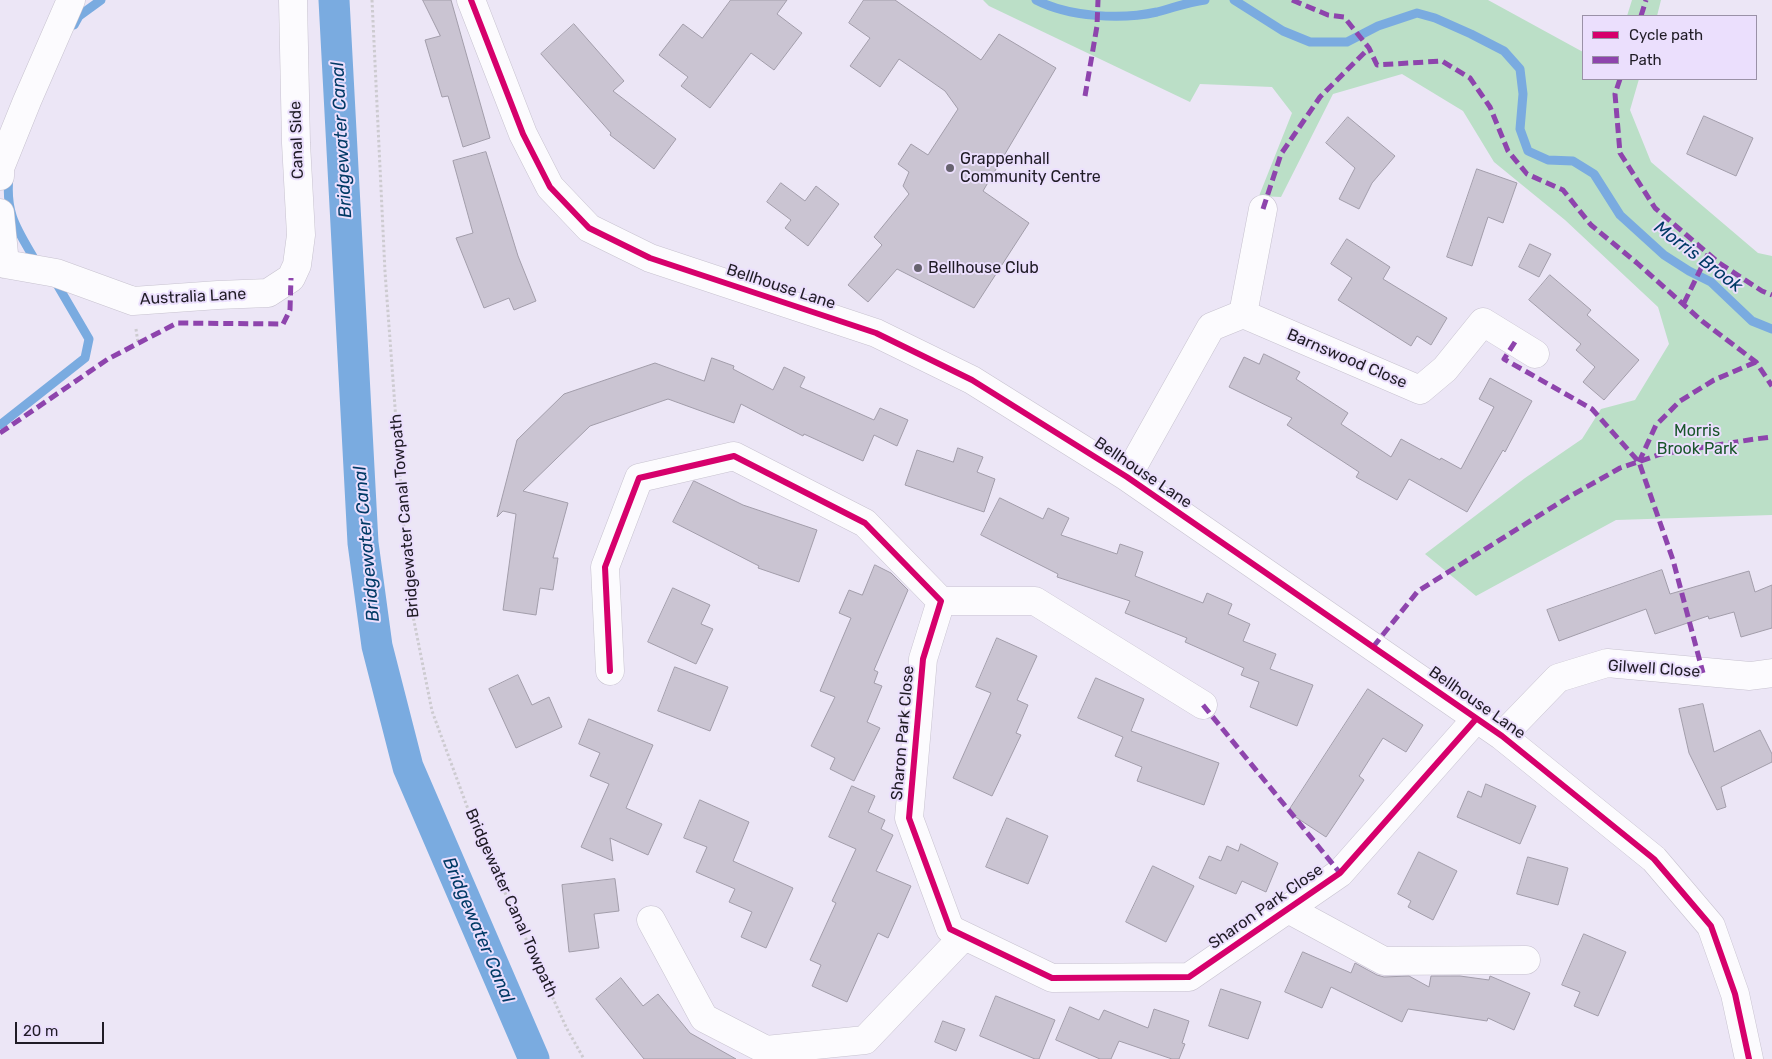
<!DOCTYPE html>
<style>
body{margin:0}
#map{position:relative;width:1772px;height:1059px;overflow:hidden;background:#ece6f6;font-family:Rubik,sans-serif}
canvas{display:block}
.legend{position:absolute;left:1582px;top:15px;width:175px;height:65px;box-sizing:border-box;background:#ebdffd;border:1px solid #9a91a7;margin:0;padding:6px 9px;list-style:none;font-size:15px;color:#201c26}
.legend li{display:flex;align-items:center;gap:10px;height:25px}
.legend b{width:25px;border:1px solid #9a91a7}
.scale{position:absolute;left:15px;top:1022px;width:89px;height:22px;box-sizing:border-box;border:2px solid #201c26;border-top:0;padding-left:6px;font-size:15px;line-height:18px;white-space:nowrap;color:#201c26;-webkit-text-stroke:4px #ebdffd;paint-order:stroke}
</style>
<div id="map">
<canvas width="1772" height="1059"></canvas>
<ul class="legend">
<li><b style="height:6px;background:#d6006c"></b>Cycle path</li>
<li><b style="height:6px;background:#8e44ad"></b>Path</li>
</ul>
<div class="scale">20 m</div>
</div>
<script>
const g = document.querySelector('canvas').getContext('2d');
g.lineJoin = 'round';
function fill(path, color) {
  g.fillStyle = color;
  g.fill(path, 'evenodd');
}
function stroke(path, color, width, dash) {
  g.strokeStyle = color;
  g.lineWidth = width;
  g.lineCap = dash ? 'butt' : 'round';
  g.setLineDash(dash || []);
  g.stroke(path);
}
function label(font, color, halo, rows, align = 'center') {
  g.font = font + ' Rubik,sans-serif';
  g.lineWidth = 4;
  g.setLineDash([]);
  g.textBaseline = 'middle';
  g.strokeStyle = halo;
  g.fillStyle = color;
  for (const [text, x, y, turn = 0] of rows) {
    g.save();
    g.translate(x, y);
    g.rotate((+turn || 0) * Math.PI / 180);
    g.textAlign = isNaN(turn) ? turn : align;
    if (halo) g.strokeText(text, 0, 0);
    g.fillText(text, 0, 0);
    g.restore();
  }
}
const green = new Path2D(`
 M 983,0 L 1488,0 L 1583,52 L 1583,79 L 1639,79 L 1630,110 L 1651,162 L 1758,253 L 1772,256 L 1772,515 L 1616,520 L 1476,596 L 1425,554 L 1525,478 L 1582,439 L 1601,409 L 1635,400 L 1669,344 L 1658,307 L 1565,220 L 1494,162 L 1463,111 L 1402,74 L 1333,94 L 1281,197 L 1259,196 L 1292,113 L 1272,87 L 1200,84 L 1190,102 L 989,6 Z
 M 1632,0 L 1661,0 L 1657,16 L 1627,16 Z`);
const stream = new Path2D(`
 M 1036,0 C 1069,17 1121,20 1157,12 C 1173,8 1188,2 1205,0
 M 1234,0 L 1283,31 L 1310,42 L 1347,42 L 1378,26 L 1417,13 L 1435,18 L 1471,34 L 1504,51 L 1520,69 L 1523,94 L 1520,129 L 1528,151 L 1548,160 L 1573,161 L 1594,174 L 1620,215 L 1664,255 L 1689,271 L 1711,282 L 1752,321 L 1772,329
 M 74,25 L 79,16 L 101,0
 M 9,176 C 5,214 17,229 35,260
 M 0,425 L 85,358 L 89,339 L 58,286`);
const canal = new Path2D(`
 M 334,0 L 363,543 L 377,646 L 408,767 L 534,1059`);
const building = new Path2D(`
 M 423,0 L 451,0 L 490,138 L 463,147 L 448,96 L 442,97 L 425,40 L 440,36 Z
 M 731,0 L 787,0 L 777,14 L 802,33 L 774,70 L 751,53 L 710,108 L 681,86 L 688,77 L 659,55 L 683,24 L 702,38 Z
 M 864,0 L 895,0 L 981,60 L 999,34 L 1056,68 L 983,191 L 1029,223 L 974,308 L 897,269 L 868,302 L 848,285 L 882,245 L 874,237 L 909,194 L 903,186 L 909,172 L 898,164 L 911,144 L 928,155 L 958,109 L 945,91 L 899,59 L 880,87 L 850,66 L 870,38 L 849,23 Z
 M 574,24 L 624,81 L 613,91 L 676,139 L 654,169 L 610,135 L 611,133 L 541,54 Z
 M 1704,116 L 1753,138 L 1736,176 L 1687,154 Z
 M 1348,117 L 1395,156 L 1372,183 L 1359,209 L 1339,199 L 1355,168 L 1326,143 Z
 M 486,152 L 518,256 L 536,301 L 514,310 L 509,298 L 484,308 L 456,238 L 473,233 L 453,161 Z
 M 1477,169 L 1517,183 L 1503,223 L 1488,217 L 1472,266 L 1447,257 Z
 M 781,183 L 805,201 L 816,186 L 839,204 L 808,246 L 785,228 L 791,220 L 767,202 Z
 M 1347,239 L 1390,267 L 1383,279 L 1447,318 L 1431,345 L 1417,336 L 1411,346 L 1338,300 L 1352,278 L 1331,264 Z
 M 1530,244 L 1551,254 L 1539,277 L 1519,267 Z
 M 1550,275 L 1591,310 L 1587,315 L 1639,360 L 1604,400 L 1583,382 L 1595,367 L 1576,350 L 1581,344 L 1529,300 Z
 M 1264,354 L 1300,372 L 1296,379 L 1348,413 L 1341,424 L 1391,457 L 1401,439 L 1440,460 L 1441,458 L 1461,469 L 1494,407 L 1479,399 L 1490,378 L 1532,401 L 1505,452 L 1503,450 L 1467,512 L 1409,479 L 1397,500 L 1356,477 L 1359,472 L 1287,425 L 1292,418 L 1229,387 L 1244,357 L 1259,364 Z
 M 712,358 L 734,366 L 733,369 L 773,390 L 784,367 L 805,377 L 800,387 L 874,420 L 880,408 L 908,420 L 897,446 L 874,435 L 863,461 L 804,434 L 803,436 L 741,404 L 734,423 L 668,399 L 590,426 L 523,491 L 568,503 L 553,558 L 558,558 L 553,590 L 540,588 L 536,615 L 503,610 L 516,514 L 503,511 L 497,517 L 517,440 L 564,394 L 655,363 L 704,381 Z
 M 958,448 L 983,457 L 977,472 L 995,479 L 984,512 L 905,485 L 917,450 L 953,462 Z
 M 694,481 L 743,505 L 817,530 L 799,582 L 758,568 L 759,566 L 673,522 Z
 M 1000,498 L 1043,519 L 1048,508 L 1069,518 L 1061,535 L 1117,554 L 1120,544 L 1143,552 L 1135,576 L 1203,603 L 1207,593 L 1232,604 L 1228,614 L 1250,624 L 1243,641 L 1276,654 L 1270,669 L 1313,685 L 1297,726 L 1250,707 L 1259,682 L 1241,675 L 1244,668 L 1185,642 L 1187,638 L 1125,613 L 1130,601 L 1057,577 L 1058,574 L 981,535 Z
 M 875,565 L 891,573 L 908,590 L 874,670 L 878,672 L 874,683 L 882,686 L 867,722 L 880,728 L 854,781 L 830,769 L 835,758 L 811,746 L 835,697 L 820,691 L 851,618 L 839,613 L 849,590 L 862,595 Z
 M 1662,570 L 1670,594 L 1749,571 L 1755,592 L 1772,585 L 1772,628 L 1741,637 L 1734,612 L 1709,619 L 1708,616 L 1655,634 L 1646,609 L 1559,641 L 1547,610 Z
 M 673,588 L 710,605 L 701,624 L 713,629 L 696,664 L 648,642 Z
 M 997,638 L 1037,656 L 1017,700 L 1028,705 L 1016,733 L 1021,735 L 992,796 L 953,778 L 991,693 L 976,687 Z
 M 675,667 L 728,687 L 710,731 L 658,711 Z
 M 518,675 L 532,705 L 549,697 L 562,727 L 516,748 L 489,689 Z
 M 1096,678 L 1144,699 L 1131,731 L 1219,763 L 1204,805 L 1137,781 L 1142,767 L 1115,756 L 1123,737 L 1078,718 Z
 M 1368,689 L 1423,725 L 1406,752 L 1383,738 L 1359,776 L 1364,780 L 1326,837 L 1288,812 Z
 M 1703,704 L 1714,752 L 1760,730 L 1772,754 L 1772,762 L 1721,787 L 1726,807 L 1717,810 L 1689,753 L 1679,709 Z
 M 589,719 L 653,745 L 626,808 L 662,824 L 648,855 L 610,838 L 613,861 L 581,847 L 609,784 L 590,776 L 600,753 L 579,744 Z
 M 1486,784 L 1536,806 L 1520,844 L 1457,817 L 1468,791 L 1481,797 Z
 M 852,786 L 875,796 L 868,812 L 885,820 L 881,829 L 893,835 L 876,871 L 911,886 L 888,938 L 878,933 L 847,1002 L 812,986 L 821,965 L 810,960 L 836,903 L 832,901 L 856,849 L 829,837 Z
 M 700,800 L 749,822 L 733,861 L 793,888 L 766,948 L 741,937 L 752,912 L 729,902 L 735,889 L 696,872 L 707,847 L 684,838 Z
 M 1007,818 L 1048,836 L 1028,884 L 986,867 Z
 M 1241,844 L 1278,863 L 1266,892 L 1242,881 L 1236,894 L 1199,878 L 1209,856 L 1221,861 L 1227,846 L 1238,851 Z
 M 1419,852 L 1457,871 L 1433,920 L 1408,907 L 1411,901 L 1398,894 Z
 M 1528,857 L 1568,868 L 1558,905 L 1517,894 Z
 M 1153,866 L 1194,886 L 1166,942 L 1126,922 Z
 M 615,879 L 619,911 L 594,914 L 599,948 L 569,952 L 562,885 Z
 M 1584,934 L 1626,952 L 1598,1016 L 1574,1006 L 1580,992 L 1562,985 Z
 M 1303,952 L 1351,973 L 1355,963 L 1377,975 L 1384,977 L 1409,976 L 1429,987 L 1431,976 L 1460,976 L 1489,980 L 1490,976 L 1530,993 L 1514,1030 L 1488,1018 L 1487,1021 L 1408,1009 L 1402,1022 L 1331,987 L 1322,1008 L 1285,992 Z
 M 621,978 L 643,1006 L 658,994 L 690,1033 L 736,1059 L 644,1059 L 596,999 Z
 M 1221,989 L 1261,1002 L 1248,1039 L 1209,1026 Z
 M 996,996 L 1055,1020 L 1039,1059 L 1035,1059 L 980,1036 Z
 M 1070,1007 L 1099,1020 L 1104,1010 L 1148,1028 L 1154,1009 L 1189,1021 L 1182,1043 L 1185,1044 L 1179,1059 L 1172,1059 L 1119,1041 L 1111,1059 L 1100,1059 L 1056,1040 Z
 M 943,1021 L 965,1029 L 956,1051 L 935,1042 Z`);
const path = new Path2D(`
 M 372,0 L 385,272 L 409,596 L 432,711 L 472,820 L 567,1029 L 584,1059
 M 136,329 L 138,343`);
const minor = new Path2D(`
 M 471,0 L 523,134 L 550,187 L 589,228 L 650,258 L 876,333 L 972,380 L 1127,477 L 1502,736 L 1654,859 L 1711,926 L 1735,994 L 1749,1059
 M 0,176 L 0,168 L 27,101 L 71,0
 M 0,213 L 5,264
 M 5,264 L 56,273 L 133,301 L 218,295 L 268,293 L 291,278 L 297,265 L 301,235 L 296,143 L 293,0
 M 1243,314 L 1263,209
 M 1127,477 L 1211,327 L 1243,314 L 1420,390 L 1445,369 L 1483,322 L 1535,354
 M 941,601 L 1035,601 L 1203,705
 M 610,671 L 605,567 L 639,478 L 734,456 L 865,523 L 941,601 L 923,659 L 909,818 L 950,929 L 1052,978 L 1189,977 L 1340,873 L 1476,719
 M 1502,736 L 1558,678 L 1607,663 L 1750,676 L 1772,673
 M 1288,909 L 1384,961 L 1526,960
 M 651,920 L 704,1018 L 766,1050 L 865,1040 L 964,936`);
const quiet = new Path2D(`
 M 1292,0 L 1328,15 L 1344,17 L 1369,48 L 1377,65 L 1442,61 L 1470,78 L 1490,107 L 1508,151 L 1527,174 L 1563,190 L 1591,225 L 1637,263 L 1702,321 L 1756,362 L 1772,386
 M 1641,16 L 1646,0
 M 1620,79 L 1615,94 L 1620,153 L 1655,208 L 1719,263 L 1762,291 L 1772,295
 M 1085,96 L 1097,26 L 1098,0
 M 1263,209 L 1281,154 L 1320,97 L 1369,48
 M 1684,303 L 1708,254
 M 1515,342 L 1504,359 L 1592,409 L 1639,462 L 1673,560 L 1703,673
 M 0,433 L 108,359 L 177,323 L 283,324 L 290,310 L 291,278
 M 1639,462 L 1656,425 L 1680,401 L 1714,380 L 1756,362
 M 1373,647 L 1418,591 L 1567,498 L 1620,468 L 1661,454 L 1755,439 L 1772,437
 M 1203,705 L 1340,873`);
const cycleway = new Path2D(`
 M 471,0 L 523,134 L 550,187 L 589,228 L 650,258 L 876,333 L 972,380 L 1127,477 L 1502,736 L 1654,859 L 1711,926 L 1735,994 L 1749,1059
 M 610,671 L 605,567 L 639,478 L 734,456 L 865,523 L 941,601 L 923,659 L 909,818 L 950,929 L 1052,978 L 1189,977 L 1340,873 L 1476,719`);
const markers = [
 [950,168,5,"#67636f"],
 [918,268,5,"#67636f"]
];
const streetNames = [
 ["Canal Side",297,140,-92],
 ["Bellhouse Lane",781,287,18],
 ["Australia Lane",193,297,-3],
 ["Barnswood Close",1347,359,23],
 ["Bellhouse Lane",1143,473,34],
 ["Bridgewater Canal Towpath",405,516,-95],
 ["Gilwell Close",1654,669,4],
 ["Bellhouse Lane",1477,703,35],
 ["Sharon Park Close",903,733,-85],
 ["Bridgewater Canal Towpath",511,903,66],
 ["Sharon Park Close",1266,907,-35]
];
const poiNames = [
 ["Grappenhall",960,159],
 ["Community Centre",960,177],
 ["Bellhouse Club",928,268]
];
const parkNames = [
 ["Morris",1697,431],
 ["Brook Park",1697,449]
];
const waterNames = [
 ["Bridgewater Canal",342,140,-93],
 ["Morris Brook",1698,257,37],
 ["Bridgewater Canal",367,544,-95],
 ["Bridgewater Canal",478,930,67]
];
fill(green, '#bbdfc7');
stroke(stream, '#7aabe0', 9);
stroke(canal, '#7aabe0', 31);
fill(building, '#cac4d2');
stroke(building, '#a29daa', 1);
stroke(minor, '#c7c2cf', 29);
stroke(path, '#cdcbd0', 3, [2.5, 2.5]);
stroke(minor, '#fcfbfe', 28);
stroke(quiet, '#8e44ad', 5, [10, 5]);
stroke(cycleway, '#d6006c', 6);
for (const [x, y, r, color] of markers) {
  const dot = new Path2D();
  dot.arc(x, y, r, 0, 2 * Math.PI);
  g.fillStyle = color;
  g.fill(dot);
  stroke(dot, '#ebdffd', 2);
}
label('16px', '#201c26', '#ebdffd', streetNames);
label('16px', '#201c26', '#ebdffd', poiNames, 'left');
label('16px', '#19562b', '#ebdffd', parkNames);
label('italic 18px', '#013a66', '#ebdffd', waterNames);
</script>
